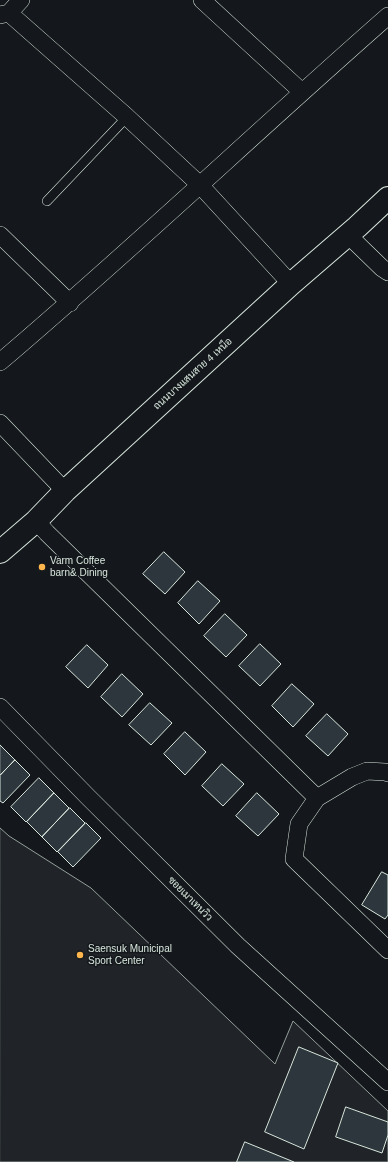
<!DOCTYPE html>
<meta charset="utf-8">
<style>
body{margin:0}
canvas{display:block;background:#14181c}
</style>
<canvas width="388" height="1162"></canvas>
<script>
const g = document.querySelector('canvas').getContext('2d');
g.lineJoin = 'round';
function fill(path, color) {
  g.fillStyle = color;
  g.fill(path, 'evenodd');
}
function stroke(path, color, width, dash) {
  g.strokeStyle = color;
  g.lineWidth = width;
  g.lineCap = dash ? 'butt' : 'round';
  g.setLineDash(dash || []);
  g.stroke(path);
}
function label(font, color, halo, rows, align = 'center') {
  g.font = font + ' Arial,Sarabun,sans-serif';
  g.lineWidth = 3;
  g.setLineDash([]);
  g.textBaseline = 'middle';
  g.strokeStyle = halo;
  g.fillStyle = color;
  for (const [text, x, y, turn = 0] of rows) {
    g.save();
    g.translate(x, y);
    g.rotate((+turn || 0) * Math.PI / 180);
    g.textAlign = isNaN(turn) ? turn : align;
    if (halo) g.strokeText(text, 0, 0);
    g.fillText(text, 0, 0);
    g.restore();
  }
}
const green = new Path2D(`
 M 0,828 L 9,836 L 91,888 L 275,1064 L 293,1021 L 388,1111 L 388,1162 L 0,1162 Z`);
const building = new Path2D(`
 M 164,552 L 185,572 L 165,594 L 143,574 Z
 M 198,581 L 220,601 L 199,624 L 178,603 Z
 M 225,614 L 247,635 L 226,657 L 204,636 Z
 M 260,644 L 281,664 L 260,686 L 239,666 Z
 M 87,645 L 108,665 L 88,688 L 66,667 Z
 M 122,674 L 143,694 L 122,717 L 101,697 Z
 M 292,684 L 314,704 L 293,727 L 272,706 Z
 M 150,703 L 172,723 L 151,745 L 129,725 Z
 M 327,714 L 348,734 L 328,756 L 306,736 Z
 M 185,732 L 206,752 L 185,775 L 164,754 Z
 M 0,745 L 15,760 L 0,775 Z
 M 15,760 L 30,775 L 3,803 L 0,801 L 0,776 Z
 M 222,764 L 244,784 L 223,806 L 202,786 Z
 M 39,778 L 54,793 L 26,822 L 11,807 Z
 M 54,793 L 69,808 L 42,837 L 27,822 Z
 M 257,793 L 279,814 L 258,836 L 236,816 Z
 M 70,808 L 85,823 L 57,852 L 42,837 Z
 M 86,823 L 101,838 L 73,867 L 58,852 Z
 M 382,872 L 388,875 L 388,915 L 385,919 L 362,905 Z
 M 299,1047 L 338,1063 L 304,1149 L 265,1132 Z
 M 346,1107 L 388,1122 L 388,1135 L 382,1153 L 336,1137 Z
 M 245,1142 L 294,1162 L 237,1162 Z`);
const lane = new Path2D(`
 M 47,201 L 127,117`);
const street = new Path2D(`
 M 202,0 L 302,92
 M 9,13 L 127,117 L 200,185 L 291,284
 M 0,15 L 9,13 L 21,0
 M 0,235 L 70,303
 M 348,235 L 382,268 L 388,272
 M 0,362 C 132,250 258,130 388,16
 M 0,423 L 65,491
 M 36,521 L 47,533 L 317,798
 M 0,707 L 88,797 L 238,946 L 388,1082
 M 388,773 L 385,772 L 367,771 L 352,777 L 317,798 L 299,824 L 294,859 L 388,950`);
const secondary = new Path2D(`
 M 0,552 L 36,521 L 65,491 L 291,284 L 357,227 L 388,198`);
const markers = [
 [42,567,4,"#ffb74d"],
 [80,955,4,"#ffb74d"]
];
const streetNames = [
 ["ถนนบางแสนสาย 4 เหนือ",193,374,-42],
 ["ซอยเมาเทนวิว",190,899,45]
];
const poiNames = [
 ["Varm Coffee",50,561],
 ["barn& Dining",50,573],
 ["Saensuk Municipal",88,949],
 ["Sport Center",88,961]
];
fill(green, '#202428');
stroke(green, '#939e99', 1);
fill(building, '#2c363c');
stroke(building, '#d8e6dc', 1);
stroke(lane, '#d8e6dc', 10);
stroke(street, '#d8e6dc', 18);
stroke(secondary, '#d8e6dc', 24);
stroke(lane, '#14181c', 9);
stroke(street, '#14181c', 17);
stroke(secondary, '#14181c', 22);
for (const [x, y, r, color] of markers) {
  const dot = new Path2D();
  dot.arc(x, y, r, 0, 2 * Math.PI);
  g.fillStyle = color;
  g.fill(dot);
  stroke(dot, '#14181c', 1.5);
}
label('10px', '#d8e6dc', '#14181c', streetNames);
label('10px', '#d8e6dc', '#14181c', poiNames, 'left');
</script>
